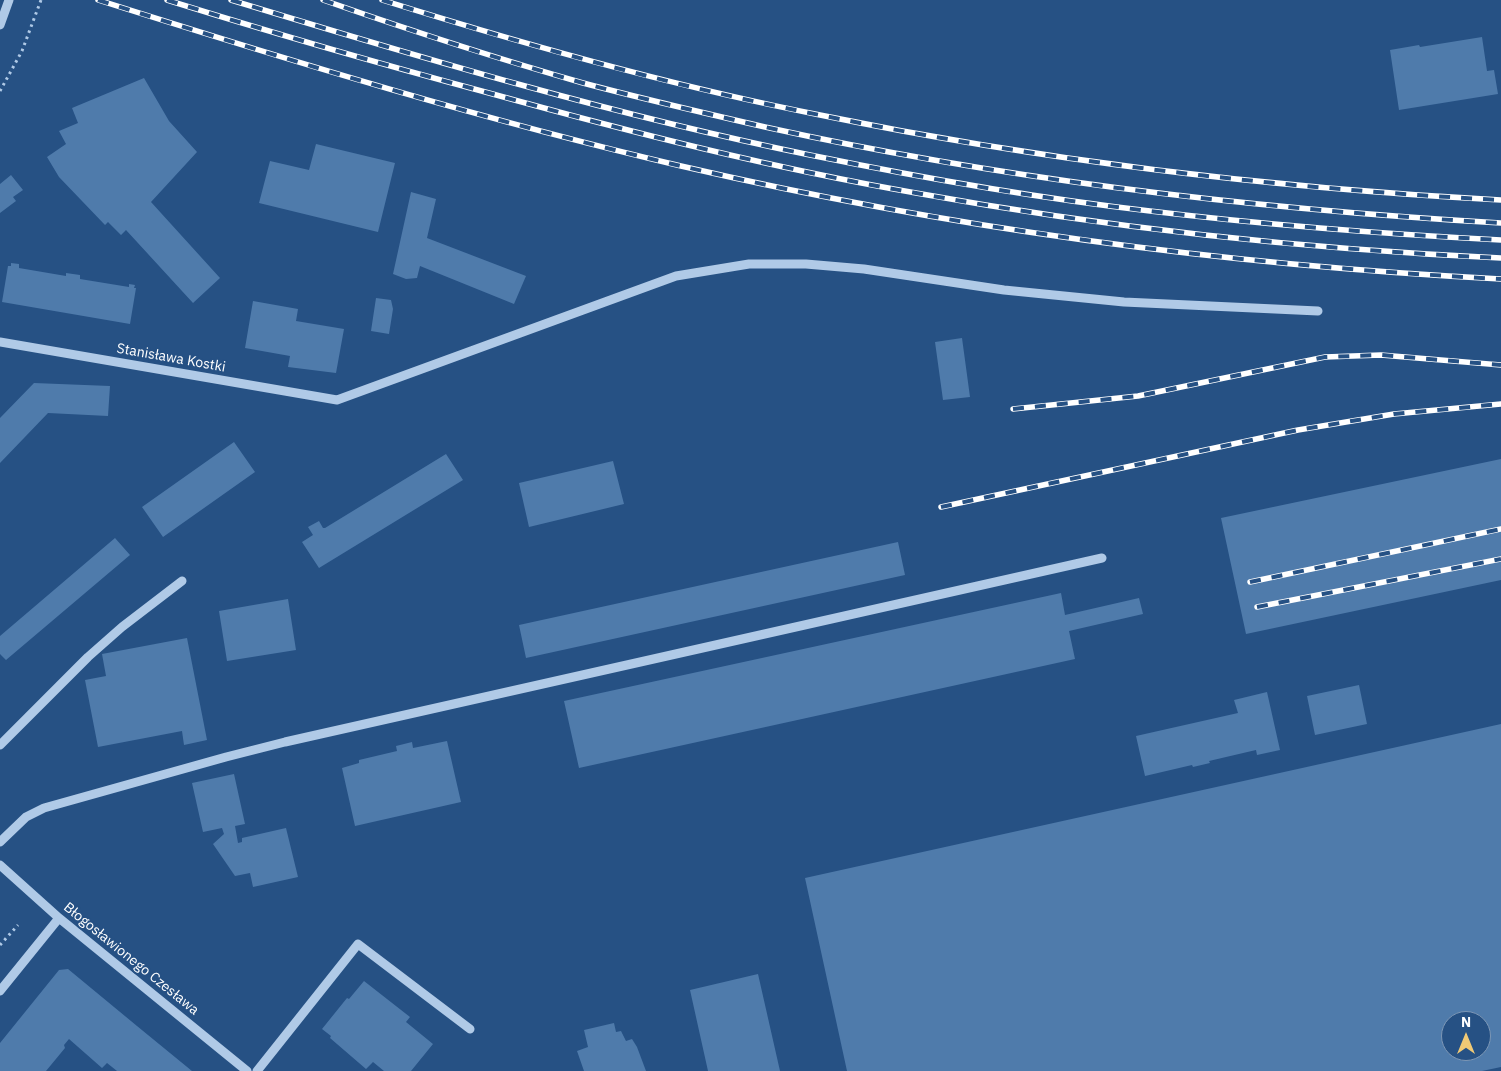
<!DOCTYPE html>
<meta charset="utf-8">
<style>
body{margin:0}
#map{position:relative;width:1501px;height:1071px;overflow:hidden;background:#265184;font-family:"IBM Plex Sans",sans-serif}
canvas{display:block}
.north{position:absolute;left:1441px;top:1011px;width:50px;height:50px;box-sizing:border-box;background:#265184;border:1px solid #7d97b5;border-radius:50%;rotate:0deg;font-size:14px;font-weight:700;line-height:20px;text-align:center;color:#fff}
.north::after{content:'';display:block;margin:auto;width:18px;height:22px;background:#f0c975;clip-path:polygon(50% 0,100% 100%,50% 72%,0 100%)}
</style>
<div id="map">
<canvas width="1501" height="1071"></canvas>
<div class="north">N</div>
</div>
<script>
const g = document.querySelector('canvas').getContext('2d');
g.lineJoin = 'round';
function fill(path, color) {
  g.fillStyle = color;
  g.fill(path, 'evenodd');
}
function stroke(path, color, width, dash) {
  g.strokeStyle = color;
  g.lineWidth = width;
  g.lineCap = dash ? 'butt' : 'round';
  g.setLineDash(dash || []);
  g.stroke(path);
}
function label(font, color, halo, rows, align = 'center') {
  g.font = font + ' "IBM Plex Sans",sans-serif';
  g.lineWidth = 4;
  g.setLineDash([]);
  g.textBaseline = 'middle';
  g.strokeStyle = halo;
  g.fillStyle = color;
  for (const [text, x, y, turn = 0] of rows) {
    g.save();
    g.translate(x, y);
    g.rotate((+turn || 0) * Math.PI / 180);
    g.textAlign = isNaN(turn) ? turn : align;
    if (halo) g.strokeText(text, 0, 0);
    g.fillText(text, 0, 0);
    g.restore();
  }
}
const building = new Path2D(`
 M 1482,37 L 1487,71 L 1494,70 L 1498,94 L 1399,110 L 1390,50 L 1419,45 L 1420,47 Z
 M 144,78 L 169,121 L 197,152 L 151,202 L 220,278 L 193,303 L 126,230 L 121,235 L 108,222 L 105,225 L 59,177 L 47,157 L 66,144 L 59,131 L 78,123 L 72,108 Z
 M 316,144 L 395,163 L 378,232 L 259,203 L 270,161 L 309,170 Z
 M 11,175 L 23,190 L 13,197 L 16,201 L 0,213 L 0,184 Z
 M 411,192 L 436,199 L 427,238 L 526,276 L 514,304 L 420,266 L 417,278 L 406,279 L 393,274 Z
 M 11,263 L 19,264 L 19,268 L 66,276 L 66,273 L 80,275 L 80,279 L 129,287 L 129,284 L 135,285 L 134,288 L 136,288 L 130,324 L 2,302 L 8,266 L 11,266 Z
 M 376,298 L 391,300 L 393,309 L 389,334 L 371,331 Z
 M 253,301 L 298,309 L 296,321 L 344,329 L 336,373 L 288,367 L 290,356 L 245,348 Z
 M 962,338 L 970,397 L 943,400 L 935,342 Z
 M 34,383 L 110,386 L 108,416 L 48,413 L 0,463 L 0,418 Z
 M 234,442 L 255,472 L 163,537 L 142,507 Z
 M 446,454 L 463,480 L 319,568 L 302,542 L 313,535 L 308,527 L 319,521 L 323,528 L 325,528 Z
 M 1501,459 L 1501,580 L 1246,634 L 1221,518 Z
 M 613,461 L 624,504 L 529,527 L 519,483 Z
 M 115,538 L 130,555 L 6,660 L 0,654 L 0,636 Z
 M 898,542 L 905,575 L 526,658 L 519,625 Z
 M 1061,593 L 1065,615 L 1139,598 L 1143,614 L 1069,631 L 1075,659 L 579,768 L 564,701 Z
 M 288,599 L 296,650 L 227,661 L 219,611 Z
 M 187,638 L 207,740 L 184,745 L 182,731 L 98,747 L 85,680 L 106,676 L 102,654 Z
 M 1359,685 L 1367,724 L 1315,735 L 1307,696 Z
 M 1267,692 L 1280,750 L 1257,755 L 1256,750 L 1209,761 L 1210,763 L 1193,767 L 1192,765 L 1145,776 L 1136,736 L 1238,713 L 1234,700 Z
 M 1501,724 L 1501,1067 L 1482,1071 L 847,1071 L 805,878 ZM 1451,1021 L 1481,1021 L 1481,1051 L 1451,1051 Z
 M 447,741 L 461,802 L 355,826 L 342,768 L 359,763 L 359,760 L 397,751 L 396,746 L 412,742 L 413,748 Z
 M 234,774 L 245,824 L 235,826 L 238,843 L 242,842 L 242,838 L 286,828 L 298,877 L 253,887 L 250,873 L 235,876 L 213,844 L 224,834 L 222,828 L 203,832 L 192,783 Z
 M 68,969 L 137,1026 L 192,1071 L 117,1071 L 107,1063 L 102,1068 L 69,1039 L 64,1045 L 65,1048 L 46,1071 L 0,1071 L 0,1043 L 59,970 Z
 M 758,974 L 780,1071 L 708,1071 L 690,990 Z
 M 364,981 L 410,1017 L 406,1022 L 433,1044 L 411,1071 L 384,1071 L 373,1062 L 366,1069 L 330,1038 L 331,1036 L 322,1029 L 347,998 L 349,999 Z
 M 614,1023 L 616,1032 L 621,1031 L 626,1041 L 632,1039 L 637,1047 L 646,1071 L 584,1071 L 577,1051 L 588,1047 L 584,1030 Z`);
const path = new Path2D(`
 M 0,91 L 22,51 L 41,0
 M 0,945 L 18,925`);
const minor = new Path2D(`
 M 0,25 L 9,0
 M 0,342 L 337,400 L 676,276 L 749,264 L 806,264 L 864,269 L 1004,290 L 1124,302 L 1318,311
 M 0,745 L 88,657 L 122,627 L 182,581
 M 0,842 L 26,817 L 44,808 L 226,757 L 285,742 L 1102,558
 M 0,865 L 59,918 L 247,1071
 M 0,991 L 59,918
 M 257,1071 L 358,944 L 470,1029`);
const rail = new Path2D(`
 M 98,0 C 291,61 484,120 681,166 C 949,228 1226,265 1501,279
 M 167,0 C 273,33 381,64 489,93 C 630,132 772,168 916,193 C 1109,228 1305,249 1501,258
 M 231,0 C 422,58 614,115 810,155 C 923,178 1036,198 1150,211 C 1267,225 1384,234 1501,240
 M 323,0 C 409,30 495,58 583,83 C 643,99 704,113 765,127 C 1007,180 1253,209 1501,223
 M 382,0 C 526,45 672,86 820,115 C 1045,161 1272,188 1501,200
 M 1013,409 L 1138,396 L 1325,357 L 1381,355 L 1501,365
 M 941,507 L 1298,430 L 1394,414 L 1501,404
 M 1250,582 L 1501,529
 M 1257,607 L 1501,559`);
const streetNames = [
 ["Stanisława Kostki",171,358,10],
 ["Błogosławionego Czesława",131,959,39]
];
fill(building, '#4f7bab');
stroke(path, '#b0cae7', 3, [2.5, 4]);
stroke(minor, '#b0cae7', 9);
stroke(rail, '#fff', 5.5);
stroke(rail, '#265184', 4, [11]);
label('14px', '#fff', '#265184', streetNames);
</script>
